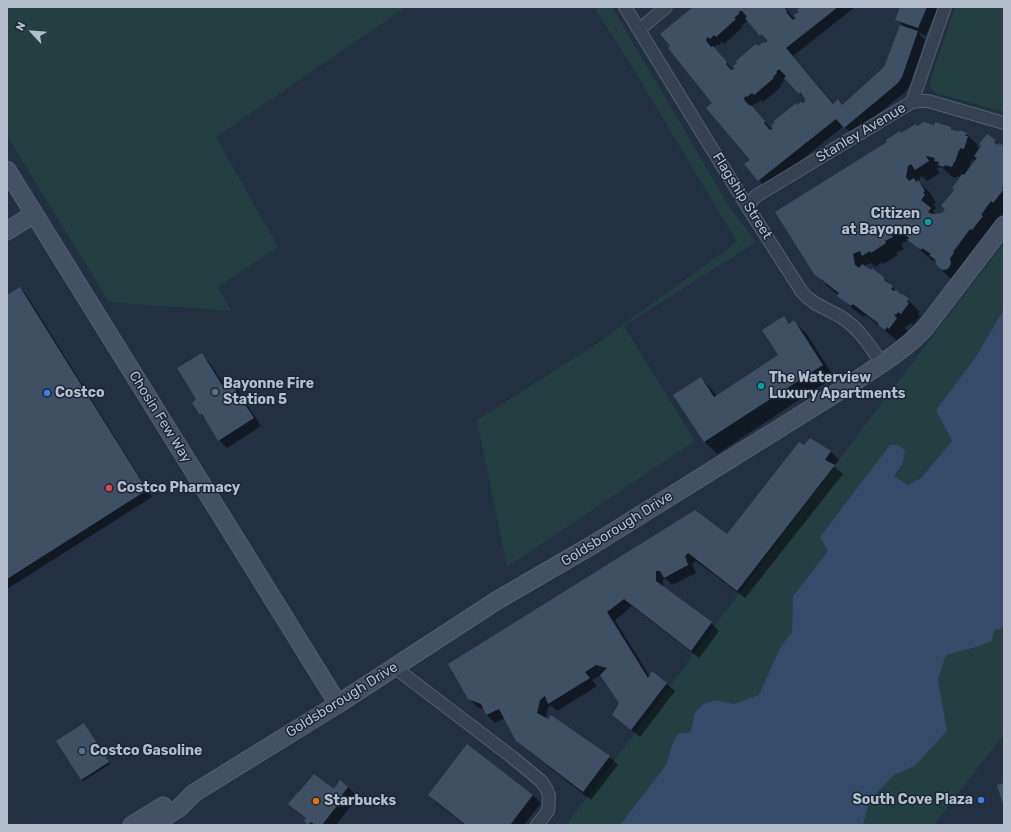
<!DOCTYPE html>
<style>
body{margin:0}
#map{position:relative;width:1011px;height:832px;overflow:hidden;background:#223042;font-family:Rubik,sans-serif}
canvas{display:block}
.frame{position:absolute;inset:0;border:8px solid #b3bdcc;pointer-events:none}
.north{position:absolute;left:12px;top:12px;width:40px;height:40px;-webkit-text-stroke:3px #1b2736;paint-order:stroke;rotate:296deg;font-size:11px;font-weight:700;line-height:16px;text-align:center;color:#b3bdcc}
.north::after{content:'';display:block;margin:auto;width:14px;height:18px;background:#b3bdcc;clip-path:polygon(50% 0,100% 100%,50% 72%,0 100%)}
</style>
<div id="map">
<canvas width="1011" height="832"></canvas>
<div class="frame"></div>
<div class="north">N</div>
</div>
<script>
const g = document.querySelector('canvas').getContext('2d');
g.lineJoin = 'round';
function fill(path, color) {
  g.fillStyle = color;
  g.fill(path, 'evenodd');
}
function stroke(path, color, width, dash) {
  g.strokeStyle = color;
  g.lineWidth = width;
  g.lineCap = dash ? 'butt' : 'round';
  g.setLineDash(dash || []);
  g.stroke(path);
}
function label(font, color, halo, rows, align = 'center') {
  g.font = font + ' Rubik,sans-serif';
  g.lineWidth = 3;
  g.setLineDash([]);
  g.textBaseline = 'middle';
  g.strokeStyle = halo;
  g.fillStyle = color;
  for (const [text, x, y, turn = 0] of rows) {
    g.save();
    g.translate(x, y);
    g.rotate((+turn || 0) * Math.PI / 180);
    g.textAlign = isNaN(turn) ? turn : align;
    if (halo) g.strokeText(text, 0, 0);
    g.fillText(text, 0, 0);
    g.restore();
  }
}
const green = new Path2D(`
 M 7,7 L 406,7 L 216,137 L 278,247 L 218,287 L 231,311 L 109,302 L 7,136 Z
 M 594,7 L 612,7 L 632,41 L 730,208 L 756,242 L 624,326 L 695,441 L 507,567 L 477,420 L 598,343 L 737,242 L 634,70 Z
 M 955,7 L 1004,7 L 1004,112 L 936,93 L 930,87 L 931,78 Z
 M 1004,243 L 1004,309 L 975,358 L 936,410 L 952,441 L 921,478 L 908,485 L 893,476 L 903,463 L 828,551 L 793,596 L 792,632 L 781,646 L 759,696 L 734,704 L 716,700 L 694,714 L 691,732 L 672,745 L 666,765 L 620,825 L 566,825 L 874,413 Z
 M 1004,628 L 1004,734 L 934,825 L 863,825 L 869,800 L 894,775 L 915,766 L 947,731 L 938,679 L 946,655 L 977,647 L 992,641 L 994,630 Z`);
const water = new Path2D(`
 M 1004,309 L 1004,628 L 994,630 L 992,641 L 977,647 L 946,655 L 938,679 L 947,731 L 915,766 L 894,775 L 870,800 L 863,825 L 620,825 L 666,765 L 672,745 L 678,734 L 691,732 L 694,714 L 703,704 L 716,700 L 734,704 L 759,695 L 781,646 L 792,632 L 793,596 L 828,551 L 820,537 L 890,445 L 898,445 L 905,450 L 903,463 L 894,476 L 908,485 L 921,478 L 952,441 L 936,410 L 975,358 Z`);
const shadow = new Path2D(`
 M 694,7 L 785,7 L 795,20 L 797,18 L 803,7 L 855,7 L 793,56 L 834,104 L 838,100 L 843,105 L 885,68 L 905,28 L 896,19 L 901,7 L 938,7 L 926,36 L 918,32 L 925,40 L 910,85 L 906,91 L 853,135 L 844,126 L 766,188 L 759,180 L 751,160 L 714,103 L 671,46 ZM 748,20 L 768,42 L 765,45 L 758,47 L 737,69 L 733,70 L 714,47 L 717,44 L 718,46 L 722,42 L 724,44 L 743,27 L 741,26 L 747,22 L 745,21 ZM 785,78 L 806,100 L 806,102 L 797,106 L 772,130 L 751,107 L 755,103 L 756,104 L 761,100 L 763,102 L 781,87 L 780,85 L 784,82 L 783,80 Z
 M 917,127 L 935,127 L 951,128 L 955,131 L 966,134 L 978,145 L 977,147 L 980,150 L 987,135 L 999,145 L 1004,147 L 1004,213 L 993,227 L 955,281 L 951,279 L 939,267 L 937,261 L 935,259 L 933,261 L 921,251 L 909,240 L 901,244 L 904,249 L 896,253 L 898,255 L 883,264 L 882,262 L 875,267 L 871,263 L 864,266 L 871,271 L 872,269 L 885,279 L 896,291 L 908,300 L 920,312 L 918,314 L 920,316 L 913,325 L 910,323 L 908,326 L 907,325 L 905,328 L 908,330 L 901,340 L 899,338 L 897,341 L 882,328 L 865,315 L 863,317 L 851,307 L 839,295 L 827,286 L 815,273 L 902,134 ZM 972,159 L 977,161 L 967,173 L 971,161 L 972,161 ZM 939,167 L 943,168 L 951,176 L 956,178 L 957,176 L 961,177 L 955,190 L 942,206 L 946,210 L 943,214 L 937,215 L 933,211 L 936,208 L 934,204 L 936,203 L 930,193 L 919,182 L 920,178 L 922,176 L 927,181 L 940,173 L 937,169 Z
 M 20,288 L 26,294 L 152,497 L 7,589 L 7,296 Z
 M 784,317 L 790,324 L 794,322 L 806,333 L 834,377 L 717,454 L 705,442 L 675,395 L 701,378 L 712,390 L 717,396 L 779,356 Z
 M 201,354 L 209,362 L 224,385 L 229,381 L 237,389 L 261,426 L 227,448 L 219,440 L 208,422 L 201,415 L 194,403 L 198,399 Z
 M 811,440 L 831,452 L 839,460 L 834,466 L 843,474 L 745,598 L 696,561 L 692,564 L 696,573 L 672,585 L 666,579 L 663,579 L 663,587 L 711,623 L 719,631 L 699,658 L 632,606 L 615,620 L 650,677 L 653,673 L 667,684 L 675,691 L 640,737 L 621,722 L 613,715 L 620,703 L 601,675 L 592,680 L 597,686 L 557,711 L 551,705 L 548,708 L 545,719 L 548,720 L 551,716 L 610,757 L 618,765 L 591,800 L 526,749 L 517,741 L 505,718 L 495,723 L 487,715 L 485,710 L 477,707 L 469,698 L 695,511 L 727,535 Z
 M 84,724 L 110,764 L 83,781 L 81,779 Z
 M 467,745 L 533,795 L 541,803 L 524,825 L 465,825 L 437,803 L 429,795 Z
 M 348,787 L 356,795 L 349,804 L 351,806 L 336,825 L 309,825 L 305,821 L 307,819 L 298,812 L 290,804 Z`);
const building = new Path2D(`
 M 693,7 L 784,7 L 787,11 L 786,12 L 792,19 L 794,20 L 796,18 L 794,15 L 799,12 L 797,10 L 801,7 L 838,7 L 786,48 L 833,104 L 838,99 L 842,105 L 884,67 L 900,25 L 918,31 L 902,77 L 898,83 L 844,128 L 836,119 L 758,181 L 744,164 L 750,160 L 706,108 L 712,103 L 668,48 L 670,46 L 660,34 ZM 741,11 L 742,11 L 747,17 L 745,18 L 760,36 L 761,34 L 767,40 L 767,42 L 765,43 L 764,42 L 758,46 L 756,44 L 736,61 L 737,63 L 733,66 L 735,69 L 731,70 L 726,64 L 727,62 L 713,46 L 711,47 L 707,42 L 706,39 L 708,37 L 710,39 L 714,35 L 716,37 L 736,19 L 734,18 L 740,13 L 738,12 ZM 779,69 L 786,76 L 784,78 L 799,94 L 800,92 L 805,99 L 805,102 L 802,103 L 801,102 L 797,105 L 796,103 L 774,121 L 775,122 L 771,126 L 773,128 L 771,130 L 769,129 L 764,123 L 765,121 L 751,105 L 750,106 L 745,101 L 744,98 L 746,96 L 747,97 L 752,93 L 754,95 L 774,78 L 773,77 L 777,73 L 776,72 Z
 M 900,7 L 927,7 L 918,28 L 895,20 Z
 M 924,122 L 934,125 L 935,122 L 951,127 L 951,129 L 959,132 L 959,130 L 967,133 L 965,136 L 968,136 L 964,149 L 960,148 L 960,150 L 959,150 L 955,162 L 954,162 L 952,167 L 945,165 L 944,167 L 938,165 L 939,162 L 934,161 L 935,158 L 927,156 L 926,156 L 929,161 L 915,170 L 911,164 L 908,166 L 906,177 L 909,181 L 914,178 L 916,182 L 918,180 L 925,191 L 923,192 L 925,195 L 921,200 L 931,208 L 928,212 L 932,214 L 942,213 L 945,209 L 941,206 L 954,190 L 952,188 L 962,174 L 964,175 L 977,158 L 974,156 L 981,146 L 979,144 L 987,134 L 996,140 L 994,142 L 998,145 L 999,143 L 1004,146 L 1004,185 L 1002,188 L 1004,189 L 993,203 L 991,201 L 981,215 L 983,216 L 972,230 L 970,229 L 953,252 L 954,253 L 950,258 L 951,264 L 948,269 L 943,270 L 938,267 L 936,264 L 936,260 L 929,255 L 931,254 L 922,248 L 921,250 L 907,240 L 909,238 L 900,231 L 902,229 L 898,227 L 890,232 L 893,237 L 885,241 L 886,243 L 871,253 L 870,251 L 862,256 L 860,251 L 853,254 L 855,265 L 859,268 L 862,264 L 871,270 L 872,268 L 885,278 L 884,280 L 893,286 L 891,289 L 894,291 L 896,290 L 902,295 L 903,294 L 909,299 L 907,302 L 909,303 L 901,314 L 898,312 L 896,315 L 895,314 L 894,315 L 897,318 L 889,329 L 887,327 L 885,330 L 878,325 L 879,324 L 853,304 L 851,306 L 837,296 L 839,293 L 814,274 L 775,212 L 887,142 L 886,140 L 900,131 L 901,133 L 916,124 L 917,126 Z
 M 20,287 L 147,490 L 7,579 L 7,295 Z
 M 784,316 L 789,324 L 794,320 L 823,365 L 704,442 L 673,395 L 701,377 L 714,397 L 778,355 L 762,330 Z
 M 202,353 L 222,385 L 229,380 L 254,418 L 218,441 L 202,414 L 200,415 L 192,403 L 196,399 L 177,368 Z
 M 810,438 L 831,451 L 825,460 L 835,465 L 737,591 L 688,553 L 685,556 L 688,565 L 664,578 L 660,571 L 656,571 L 656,581 L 712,622 L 691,651 L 624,599 L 607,612 L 648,678 L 652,671 L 667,683 L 631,730 L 612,715 L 619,703 L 600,675 L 607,668 L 596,665 L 585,672 L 590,678 L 548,704 L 545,696 L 540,700 L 537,713 L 548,719 L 551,715 L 610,756 L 583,792 L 516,741 L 499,709 L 486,715 L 481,704 L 468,699 L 448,664 L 695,510 L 727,534 L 799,442 L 804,445 Z
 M 84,723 L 109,762 L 81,780 L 56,741 Z
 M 467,744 L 533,795 L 510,825 L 466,825 L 428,795 Z
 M 314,774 L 334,789 L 340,780 L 348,787 L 342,795 L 344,797 L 322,825 L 315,825 L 311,822 L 308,825 L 304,821 L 306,818 L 288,804 L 298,792 L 299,792 Z
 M 1004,783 L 1004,807 L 997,785 Z`);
const street = new Path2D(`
 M 625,7 L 747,206 L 802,292 C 813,305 828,309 841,317 C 860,329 870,346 882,364
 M 639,30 L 666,7
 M 912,102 L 922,101 L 928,101 L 1004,123
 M 747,206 L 756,196 L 912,102 L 945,7
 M 394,667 L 512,757 L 541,781 L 546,788 L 549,796 L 548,811 L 537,825`);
const secondary = new Path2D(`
 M 7,170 L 338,704
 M 7,231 L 34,214
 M 132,825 L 163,806
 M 152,825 L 179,808 L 194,793 L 338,704 L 496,601 L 594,544 L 857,380 C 881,364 906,349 926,327 L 1004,225`);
const markers = [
 [928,222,4,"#0f9aa8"],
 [761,386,4,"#0f9aa8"],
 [215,392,4,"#5c6f8a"],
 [47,393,4,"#3f7fe0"],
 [109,488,4,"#e0444e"],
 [82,751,4,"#5c6f8a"],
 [981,800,4,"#3f7fe0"],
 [316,801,4,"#e8710a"]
];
const streetNames = [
 ["Stanley Avenue",861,133,-31],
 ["Flagship Street",742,196,58],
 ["Chosin Few Way",160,417,58],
 ["Goldsborough Drive",617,529,-32],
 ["Goldsborough Drive",342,700,-32]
];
const poiNames = [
 ["Citizen",920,214,"right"],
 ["at Bayonne",920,230,"right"],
 ["The Waterview",769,378],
 ["Luxury Apartments",769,394],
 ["Bayonne Fire",223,384],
 ["Station 5",223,400],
 ["Costco",55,393],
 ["Costco Pharmacy",117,488],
 ["Costco Gasoline",90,751],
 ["South Cove Plaza",973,800,"right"],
 ["Starbucks",324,801]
];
fill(green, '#243f42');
fill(water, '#344b6a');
fill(shadow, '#0007');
fill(building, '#405064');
stroke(street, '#54606f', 14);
stroke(secondary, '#54606f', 19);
stroke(street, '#364251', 12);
stroke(secondary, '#445165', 17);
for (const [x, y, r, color] of markers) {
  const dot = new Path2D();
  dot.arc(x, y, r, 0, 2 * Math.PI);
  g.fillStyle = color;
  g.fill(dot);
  stroke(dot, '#1b2736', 1.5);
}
label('14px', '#b3bdcc', '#1b2736', streetNames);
label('bold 14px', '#b3bdcc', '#1b2736', poiNames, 'left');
</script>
